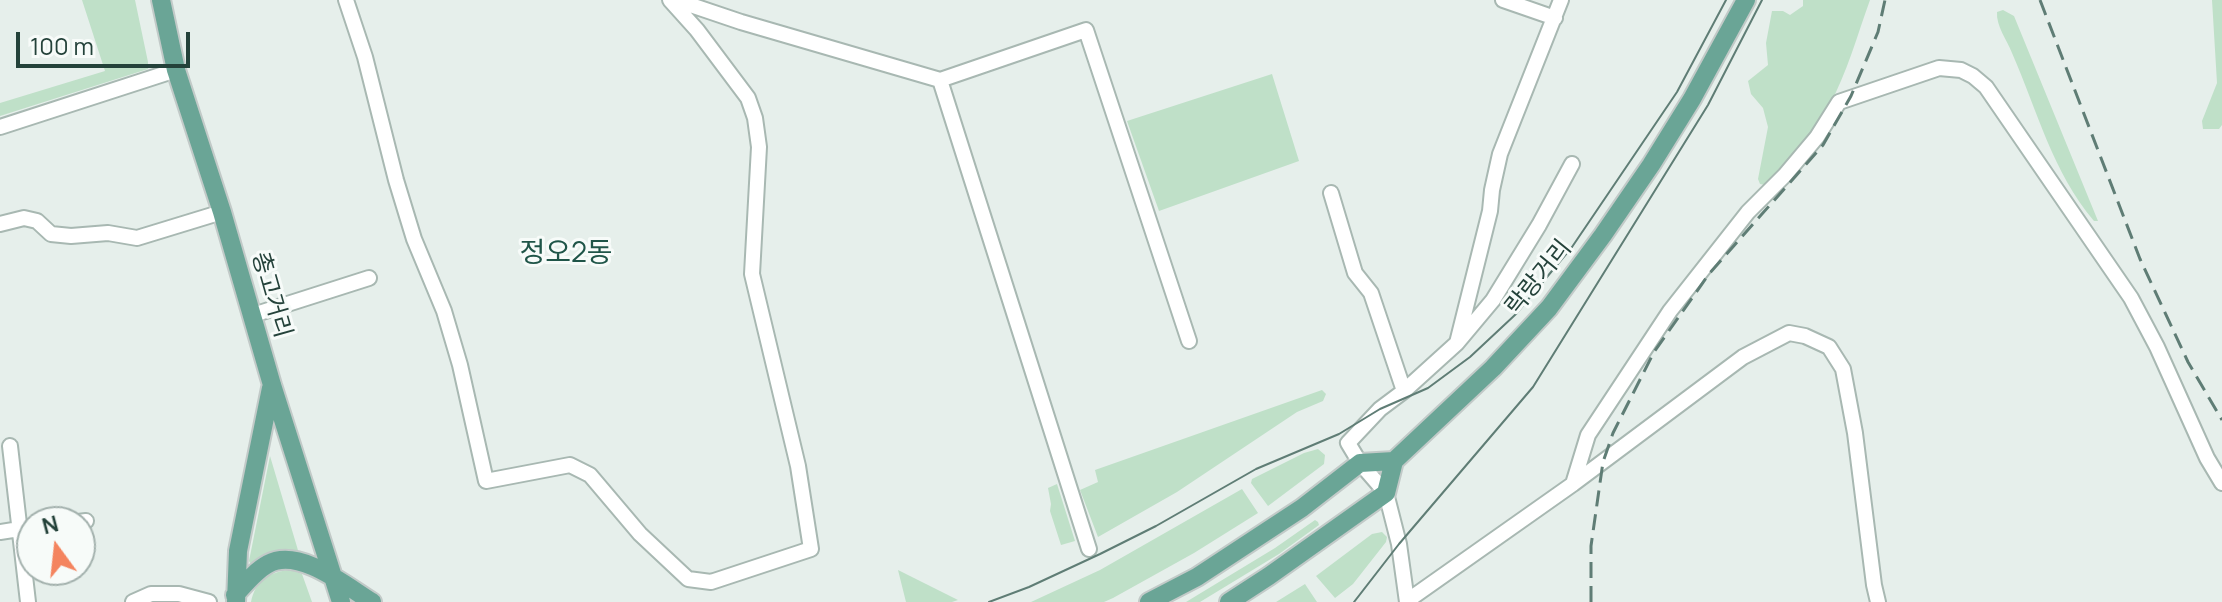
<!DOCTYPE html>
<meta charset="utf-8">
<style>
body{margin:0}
#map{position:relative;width:2222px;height:602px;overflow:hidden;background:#e6efeb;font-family:Manrope,sans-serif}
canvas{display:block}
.north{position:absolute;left:16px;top:506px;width:80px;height:80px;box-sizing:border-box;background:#f7fbf9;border:2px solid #a3b1ad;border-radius:50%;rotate:345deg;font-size:22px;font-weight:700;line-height:32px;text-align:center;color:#24423a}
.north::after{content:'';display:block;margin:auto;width:28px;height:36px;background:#f4845f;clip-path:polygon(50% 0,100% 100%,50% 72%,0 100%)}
.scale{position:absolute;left:16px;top:32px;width:174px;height:36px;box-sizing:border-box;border:4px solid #24423a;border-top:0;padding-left:10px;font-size:24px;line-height:28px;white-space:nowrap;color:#24423a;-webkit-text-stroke:6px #f7fbf9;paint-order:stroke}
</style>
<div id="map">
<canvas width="2222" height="602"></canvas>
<div class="north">N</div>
<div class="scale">100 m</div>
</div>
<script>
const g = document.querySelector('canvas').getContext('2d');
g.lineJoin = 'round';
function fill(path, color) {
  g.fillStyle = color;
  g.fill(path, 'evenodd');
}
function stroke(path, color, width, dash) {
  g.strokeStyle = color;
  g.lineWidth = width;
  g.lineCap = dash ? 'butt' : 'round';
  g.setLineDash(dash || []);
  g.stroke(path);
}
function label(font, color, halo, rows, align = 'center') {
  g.font = font + ' Manrope,"Noto Sans KR",sans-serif';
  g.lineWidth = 6;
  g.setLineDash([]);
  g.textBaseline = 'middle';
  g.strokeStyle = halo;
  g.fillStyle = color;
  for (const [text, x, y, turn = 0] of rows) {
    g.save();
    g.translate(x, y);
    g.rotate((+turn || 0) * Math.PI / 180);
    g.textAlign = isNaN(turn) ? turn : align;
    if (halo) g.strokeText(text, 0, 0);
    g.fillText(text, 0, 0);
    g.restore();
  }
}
const green = new Path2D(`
 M 82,0 L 135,0 L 148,62 L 148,69 L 0,116 L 0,103 L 105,71 Z
 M 1803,0 L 1870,0 C 1857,36 1847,73 1829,106 C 1814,134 1792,158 1772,182 L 1765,185 L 1760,184 L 1758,179 L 1768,127 L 1763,108 L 1751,94 L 1748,81 L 1768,65 L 1766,43 L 1772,11 L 1783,11 L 1790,15 L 1803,6 Z
 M 2212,0 L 2222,0 L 2222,125 L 2219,129 L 2203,129 L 2202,121 L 2217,83 Z
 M 2003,10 L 2014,16 L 2098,221 L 2094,221 C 2053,173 2037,110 2012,53 C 2007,40 1996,26 1997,12 Z
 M 1272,74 L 1299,161 L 1159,211 L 1127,121 Z
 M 1322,390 L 1326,394 L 1323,401 L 1297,412 L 1177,492 L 1098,537 L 1080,490 L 1098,482 L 1095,470 Z
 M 1318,449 L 1325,455 L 1324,464 L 1268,506 L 1251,483 L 1252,479 L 1304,453 Z
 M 270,456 L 300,557 L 252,566 L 249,561 Z
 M 1057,484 L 1075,541 L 1061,545 L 1050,511 L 1051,504 L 1048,488 Z
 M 1242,489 L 1258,513 L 1194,553 L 1113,598 L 1104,602 L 1031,602 L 1100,570 Z
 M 1315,520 L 1318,522 L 1319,525 L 1279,554 L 1200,602 L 1186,602 L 1275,548 Z
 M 1382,532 L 1387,537 L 1386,542 L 1353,584 L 1335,598 L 1316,576 L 1372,534 Z
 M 291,570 L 302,574 L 312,602 L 251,602 C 255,581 270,571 291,570 Z
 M 898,570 L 958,600 L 952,602 L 906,602 Z
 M 1305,584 L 1317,602 L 1276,602 Z`);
const minor = new Path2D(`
 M 346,0 L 365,57 L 396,180 L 414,239 L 444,311 L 460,365 L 486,481 L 570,465 L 590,475 L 640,534 L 688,579 L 711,582 L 811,549 L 798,466 L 752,274 L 759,147 L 755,118 L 748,98 L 697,30 L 670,0
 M 676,0 L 741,22 L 940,80 L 1086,30 L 1189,341
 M 1503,0 L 1555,18
 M 940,80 L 1089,549
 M 0,127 L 176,70
 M 1331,193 L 1355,273 L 1371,293 L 1404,391 L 1380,409 L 1348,443 L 1360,463 L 1386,493 L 1399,544 L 1407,602
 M 0,224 L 24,218 L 37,221 L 51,234 L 71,236 L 108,233 L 137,238 L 222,212
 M 253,315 L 369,278
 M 1457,343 L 1490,211 L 1492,190 L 1500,154 L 1561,0
 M 1404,391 L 1457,343 L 1493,300 L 1539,225 L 1572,164
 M 10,446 L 28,602
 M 1573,484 L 1588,435 L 1670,311 L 1748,212 L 1785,175 L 1817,137 L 1839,102 L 1939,68 L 1961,70 L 1973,76 L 1986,87 L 2131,298 L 2157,347 L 2207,458 L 2222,483
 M 78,522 L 86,521
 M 0,532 L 32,527
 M 1407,601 L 1573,484 L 1743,357 L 1789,333 L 1805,336 L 1829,347 L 1843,369 L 1855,433 L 1874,585 L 1878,602
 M 133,602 L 151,594 L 179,594 L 209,602`);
const major = new Path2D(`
 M 161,0 L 176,70 L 222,212 L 272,385 L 341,602
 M 235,595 C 245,584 255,571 268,564 C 299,547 346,586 372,602
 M 236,602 L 238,551 L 271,388
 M 1149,602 L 1197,577 L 1302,508 L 1360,463 L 1394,461
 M 1229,602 L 1269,576 L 1386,493 L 1394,461 L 1493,368 L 1549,308 L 1603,235 L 1651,165 L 1692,99 L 1746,0`);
const tram = new Path2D(`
 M 989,602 L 1029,587 L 1100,554 L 1156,526 L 1256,469 L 1339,434 L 1380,409 L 1428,388 L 1470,357 L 1516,314 L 1572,247 L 1677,92 L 1726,0
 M 1354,602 L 1399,544 L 1533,387 L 1708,105 L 1762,0`);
const rail = new Path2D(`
 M 2040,0 L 2140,259 L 2188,362 L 2222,420
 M 1591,602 L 1591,546 L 1603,462 L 1613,433 L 1654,352 L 1709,274 L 1823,145 L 1851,96 L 1878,32 L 1885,0`);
const streetNames = [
 ["락랑거리",1539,278,-51],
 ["총고거리",271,295,74]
];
const quarterNames = [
 ["정오2동",566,254]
];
fill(green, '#bfe0c8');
stroke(minor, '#a8b8b2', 18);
stroke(major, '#c2cac8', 22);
stroke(minor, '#fff', 14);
stroke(major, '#6aa596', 18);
stroke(tram, '#5f7d75', 2);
stroke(rail, '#5f7d75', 3, [16, 8]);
label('24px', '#24423a', '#f7fbf9', streetNames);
label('28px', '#1f5548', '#f7fbf9', quarterNames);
</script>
